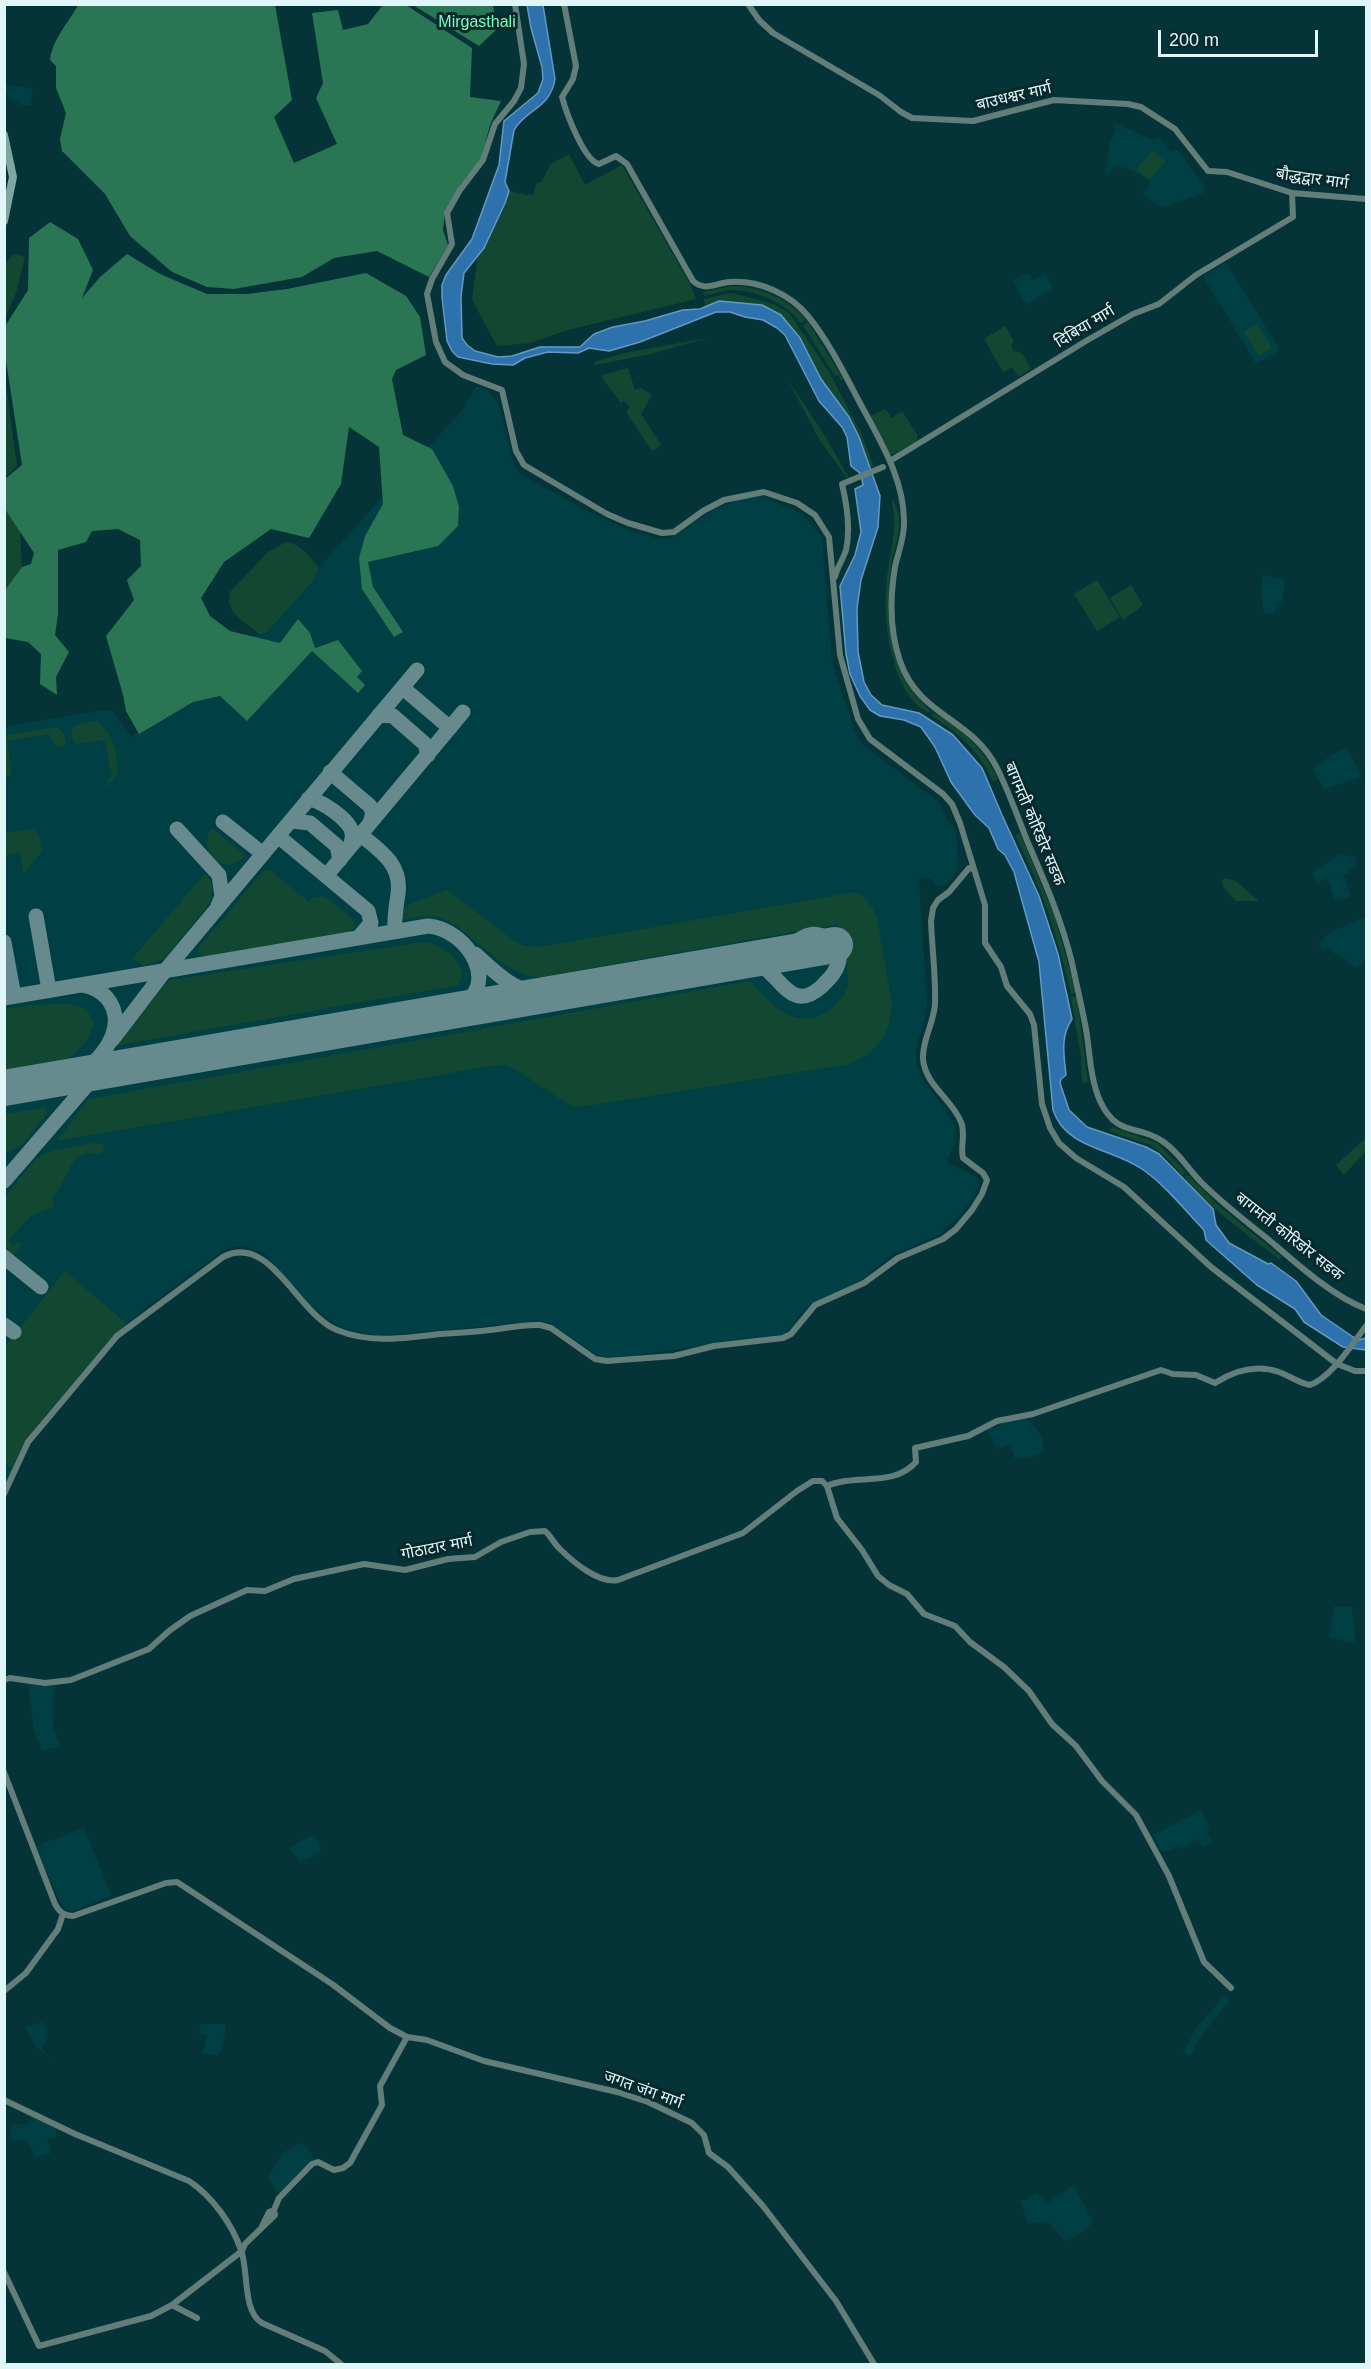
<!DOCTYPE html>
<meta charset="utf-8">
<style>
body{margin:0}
#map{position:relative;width:1371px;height:2369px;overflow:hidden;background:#053438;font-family:Helvetica,sans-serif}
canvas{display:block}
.frame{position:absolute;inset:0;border:6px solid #e0f6f9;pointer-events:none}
.scale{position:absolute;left:1158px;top:30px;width:160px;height:27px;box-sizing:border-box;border:3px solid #e0f6f9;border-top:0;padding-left:8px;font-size:18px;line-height:21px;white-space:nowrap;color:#e0f6f9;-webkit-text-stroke:4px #07292c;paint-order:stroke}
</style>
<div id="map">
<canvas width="1371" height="2369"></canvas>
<div class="frame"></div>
<div class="scale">200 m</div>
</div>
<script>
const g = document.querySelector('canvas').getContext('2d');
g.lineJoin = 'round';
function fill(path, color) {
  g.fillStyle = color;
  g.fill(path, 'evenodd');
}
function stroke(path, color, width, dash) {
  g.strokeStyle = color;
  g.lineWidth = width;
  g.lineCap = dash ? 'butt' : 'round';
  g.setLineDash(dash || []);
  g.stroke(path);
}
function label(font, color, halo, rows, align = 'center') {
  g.font = font + ' Helvetica,"Noto Sans Devanagari",sans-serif';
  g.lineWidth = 6;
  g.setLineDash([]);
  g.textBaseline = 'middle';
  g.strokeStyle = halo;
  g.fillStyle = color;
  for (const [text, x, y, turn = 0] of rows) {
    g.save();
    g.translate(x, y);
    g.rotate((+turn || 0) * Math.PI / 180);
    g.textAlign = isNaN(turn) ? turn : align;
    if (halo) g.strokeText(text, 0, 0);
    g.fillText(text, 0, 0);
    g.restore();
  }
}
const built = new Path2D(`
 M 6,85 L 33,89 L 30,105 L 20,105 L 17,101 L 10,99 L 5,91 Z
 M 1114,123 L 1153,140 L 1158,137 L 1171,152 L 1178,150 L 1204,186 L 1205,192 L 1162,208 L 1142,194 L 1150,183 L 1136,172 L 1114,165 L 1109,176 L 1105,174 L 1109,145 L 1116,129 L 1113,127 Z
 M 1226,262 L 1280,350 L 1256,364 L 1203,276 Z
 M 1028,272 L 1034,280 L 1045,273 L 1052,286 L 1052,289 L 1026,305 L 1013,281 Z
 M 476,386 L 484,388 L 496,399 L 500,409 L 513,463 L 522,475 L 591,513 L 629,530 L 657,538 L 670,539 L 715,509 L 749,496 L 759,495 L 796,511 L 804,516 L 822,537 L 832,663 L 856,735 L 864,746 L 939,802 L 948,822 L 954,827 L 956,833 L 958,870 L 950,880 L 941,886 L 936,885 L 931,878 L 919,878 L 927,1002 L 925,1018 L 916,1047 L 916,1060 L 921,1076 L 955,1125 L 956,1141 L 947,1160 L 951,1166 L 956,1166 L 979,1179 L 974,1196 L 961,1214 L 940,1234 L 891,1256 L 857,1283 L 814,1302 L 799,1315 L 793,1327 L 782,1335 L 607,1359 L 596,1355 L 550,1323 L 537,1321 L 384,1336 L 368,1335 L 348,1330 L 333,1322 L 311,1306 L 264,1253 L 247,1246 L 233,1246 L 223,1251 L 146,1308 L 110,1339 L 27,1439 L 5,1486 L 5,727 L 89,712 L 113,710 L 131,737 L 226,669 L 463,409 Z
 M 1263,575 L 1285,580 L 1283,603 L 1276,602 L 1275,615 L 1264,613 L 1261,591 Z
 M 1347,748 L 1362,777 L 1324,789 L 1313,769 L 1331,755 Z
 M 1340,854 L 1356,857 L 1355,868 L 1348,869 L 1349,873 L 1343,874 L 1351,897 L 1335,901 L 1328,878 L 1317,883 L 1312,872 Z
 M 1366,917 L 1366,959 L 1357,968 L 1326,948 L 1323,950 L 1319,944 L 1328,933 Z
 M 1026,1418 L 1040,1433 L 1043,1441 L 1043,1448 L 1038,1454 L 1028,1458 L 1015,1459 L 1010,1445 L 997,1449 L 988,1430 L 1007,1422 Z
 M 1334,1606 L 1352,1607 L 1356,1644 L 1329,1637 Z
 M 28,1684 L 57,1685 L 54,1693 L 53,1726 L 60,1747 L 42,1750 L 34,1731 Z
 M 1201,1810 L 1210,1830 L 1207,1832 L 1212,1842 L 1203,1848 L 1198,1839 L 1181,1849 L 1178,1846 L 1172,1850 L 1161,1851 L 1153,1835 Z
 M 84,1828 L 112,1896 L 71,1912 L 60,1903 L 36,1846 Z
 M 310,1836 L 315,1836 L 322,1849 L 312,1857 L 300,1861 L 289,1848 Z
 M 1224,1996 L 1229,2001 L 1203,2034 L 1190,2056 L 1183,2053 L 1196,2028 Z
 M 44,2022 L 48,2037 L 41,2048 L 49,2057 L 36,2047 L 25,2027 Z
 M 201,2024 L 225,2024 L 225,2037 L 218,2056 L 202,2054 L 207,2036 L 199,2033 Z
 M 32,2116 L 56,2127 L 56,2136 L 47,2138 L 51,2153 L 35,2158 L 28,2141 L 11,2139 L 10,2125 L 29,2123 Z
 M 301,2142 L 316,2159 L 305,2170 L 301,2171 L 279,2195 L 267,2177 L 284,2152 Z
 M 1074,2185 L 1093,2222 L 1083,2232 L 1065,2241 L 1048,2222 L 1028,2223 L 1020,2200 L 1027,2200 L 1037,2192 L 1047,2203 Z`);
const green = new Path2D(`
 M 1152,150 L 1166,161 L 1150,180 L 1136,170 Z
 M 569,154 L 585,185 L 622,165 L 690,284 L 696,299 L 568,330 L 530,343 L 497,346 L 472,300 L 478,255 L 502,211 L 509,191 L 527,195 L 534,194 L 536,184 L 541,182 L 551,164 Z
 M 14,254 L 25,257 L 16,293 L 5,318 L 5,264 Z
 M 732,286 C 761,287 787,298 806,320 L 801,323 C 787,304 755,289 731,290 C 722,291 713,294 704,296 L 703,292 Z
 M 732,293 L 773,304 L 789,313 L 829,372 L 860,431 L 874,466 L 870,468 C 859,429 844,413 822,380 C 798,344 795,303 741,303 C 727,303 719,300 705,307 L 704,299 Z
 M 808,322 L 843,379 L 841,380 L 838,375 L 835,376 L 803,325 Z
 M 1257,323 L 1272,348 L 1259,356 L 1244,332 Z
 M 1005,326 L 1014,341 L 1011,345 L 1013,351 L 1022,353 L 1031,369 L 1019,377 L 1012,367 L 1003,372 L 984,339 Z
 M 708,338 L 646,355 L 595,365 L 594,362 L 624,353 Z
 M 628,368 L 635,390 L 641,388 L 652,395 L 641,414 L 661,445 L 652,451 L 626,412 L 630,407 L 624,401 L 621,403 L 603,379 L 602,375 Z
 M 5,377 L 17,466 L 5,477 L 4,477 Z
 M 788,380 C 809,412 831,443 848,477 L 847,478 L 819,439 Z
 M 886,409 L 891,418 L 902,411 L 918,436 L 917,441 L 894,454 L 890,454 L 870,416 Z
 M 891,499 C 897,504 899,515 899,524 C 900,537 894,548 892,560 C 887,587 890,641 899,667 C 906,685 917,699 931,711 L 930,713 C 915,707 906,693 900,679 C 887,647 883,611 887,578 C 890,550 899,527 891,499 Z
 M 5,509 L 20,530 L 22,567 L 5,590 Z
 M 286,542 C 301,544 310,557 319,568 L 313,581 L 266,633 L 259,634 L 234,614 L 229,603 L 230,592 L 268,552 Z
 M 1097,580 L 1120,617 L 1097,631 L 1074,594 Z
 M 1131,585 L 1143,605 L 1123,620 L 1110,598 Z
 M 933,712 C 962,729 984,749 998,779 L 993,782 C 980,751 959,734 932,716 Z
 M 95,721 C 111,728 119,754 117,771 C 116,777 111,782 106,787 L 105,785 L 109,781 L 108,778 L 112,777 L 105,740 L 75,744 C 71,738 70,731 75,725 Z
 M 56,727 L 63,732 L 66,742 L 65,746 L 59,747 L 54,745 L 49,734 L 7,741 L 12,775 L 5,777 L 5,735 Z
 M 212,828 L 246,856 L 230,865 C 211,863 199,845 212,828 Z
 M 31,829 L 39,834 L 42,851 L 24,874 L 20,852 L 5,855 L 5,833 Z
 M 1020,833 L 1055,917 L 1076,993 L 1071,994 C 1058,939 1042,886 1015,836 Z
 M 266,870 L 270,870 L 309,902 L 314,897 L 324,896 L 352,918 L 355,927 L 348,932 L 208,957 L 201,955 L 198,950 L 200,946 L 263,871 Z
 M 205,873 C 214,882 214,893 209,904 L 164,959 L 143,966 L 133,958 Z
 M 1224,878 L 1236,881 L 1259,901 L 1236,901 L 1223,887 L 1222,881 Z
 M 447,890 L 517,943 L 525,946 L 539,947 L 855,892 C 867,898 872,906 877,918 L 892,1005 C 889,1037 879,1050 850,1064 L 587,1106 L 575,1107 L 567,1103 L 513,1068 L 504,1065 L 491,1066 L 57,1141 L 88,1099 L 750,981 C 772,1007 801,1036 834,1006 C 841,1001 847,992 848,983 C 849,967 842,939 838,924 L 541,977 C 495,976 467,917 429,916 C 420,916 410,918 402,920 L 403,909 L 412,903 Z
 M 424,942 C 441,944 459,957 462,974 L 459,985 L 119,1045 L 121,1038 L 169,980 Z
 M 1077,996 L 1088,1082 L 1082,1083 L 1081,1057 L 1071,997 Z
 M 72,1004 L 86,1009 L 93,1021 C 93,1036 79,1052 67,1059 L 5,1070 L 5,1009 L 27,1005 Z
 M 46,1107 L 47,1113 L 23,1144 L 5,1153 L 5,1114 Z
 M 1112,1127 L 1157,1143 L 1186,1172 L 1182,1175 L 1166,1157 L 1151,1145 L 1114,1133 L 1109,1130 Z
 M 1366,1138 L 1366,1154 L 1365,1152 L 1344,1175 L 1336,1165 Z
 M 92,1143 L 102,1144 L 105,1150 L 100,1154 L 87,1153 L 78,1157 L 72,1164 L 58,1191 L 52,1197 L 54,1207 L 31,1216 L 8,1240 L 13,1246 L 18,1242 L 22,1245 L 12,1258 L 5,1252 L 5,1197 L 35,1160 L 44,1154 L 56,1150 Z
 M 1188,1175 L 1219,1206 L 1282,1257 L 1280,1260 C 1250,1236 1207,1207 1185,1177 Z
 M 65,1271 L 127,1324 C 107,1341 91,1362 74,1382 C 51,1409 26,1435 12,1468 L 5,1464 L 4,1348 Z`);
const forest = new Path2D(`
 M 78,5 L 275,5 L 292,100 L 274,117 L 294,163 L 337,144 L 316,98 L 323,83 L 312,13 L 338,10 L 343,30 L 368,24 L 383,5 L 406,5 L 472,48 L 470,97 L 501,101 L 490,125 L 481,159 L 460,185 L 445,212 L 443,230 L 448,245 L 429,277 L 377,251 L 334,258 L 302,277 L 234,289 L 207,287 L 172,272 L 130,236 L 105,194 L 62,151 L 60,139 L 66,113 L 56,88 L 56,66 L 50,60 C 52,40 69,22 78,5 Z
 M 413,5 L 493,5 L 497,29 L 479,46 Z
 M 50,222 L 78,239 L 93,270 L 82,298 L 100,277 L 127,254 L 160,274 L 207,294 L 247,294 L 287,289 L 366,273 L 406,296 L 420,317 L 426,355 L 396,370 L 392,379 L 403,435 L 432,449 L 453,486 L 459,507 L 458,526 L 438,546 L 368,562 L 373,587 L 403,632 L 394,637 L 362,589 L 359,558 L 365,536 L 383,504 L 379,447 L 349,427 L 341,484 L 309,538 L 271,529 L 224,562 L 201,598 L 210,616 L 230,631 L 280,643 L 298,619 L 310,633 L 315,648 L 338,640 L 362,671 L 357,677 L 365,685 L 358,693 L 312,651 L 247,721 L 220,696 L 193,702 L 139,734 L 126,711 L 123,695 L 106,636 L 134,600 L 127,580 L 141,566 L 140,540 L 118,529 L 92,531 L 86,542 L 58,550 L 58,614 L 55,635 L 69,652 L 56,677 L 57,695 L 40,684 L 41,654 L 28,642 L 5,638 L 5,590 L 22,567 L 31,564 L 34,553 L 5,509 L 5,479 L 22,465 L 5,354 L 4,328 L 28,290 L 29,238 Z`);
const water = new Path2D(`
 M 527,5 L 543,5 L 555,79 C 550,109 527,108 514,130 L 505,182 L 509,191 L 505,203 L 484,248 L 464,273 L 461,296 L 462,338 L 467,345 L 475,351 L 498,357 L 512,356 L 540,347 L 580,347 L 594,334 L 613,327 L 645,321 L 683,310 L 700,309 L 719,301 L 762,305 L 781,315 L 800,338 L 821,379 L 849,417 L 859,437 L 880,496 L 878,527 L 861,580 L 857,608 L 858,652 L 864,682 L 871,695 L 882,705 L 919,713 L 953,735 L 982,768 L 1002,815 L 1039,896 L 1058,954 L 1072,1019 C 1060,1037 1064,1055 1066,1075 L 1061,1079 L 1060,1083 L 1069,1110 L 1087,1127 L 1146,1147 L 1159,1154 L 1213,1209 L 1216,1225 L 1229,1243 L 1268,1264 L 1271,1263 L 1296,1281 L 1321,1315 L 1353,1337 L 1359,1340 L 1366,1338 L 1366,1350 L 1343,1347 L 1304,1322 L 1295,1309 L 1257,1285 L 1206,1240 L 1204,1230 C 1185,1210 1165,1185 1142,1169 C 1112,1148 1066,1149 1053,1110 L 1039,962 L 1014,872 L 1005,855 L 998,849 L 989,828 L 975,815 L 951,782 L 935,747 L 921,727 L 904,720 L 880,716 L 870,710 L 860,696 L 850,674 L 846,654 L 840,586 L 855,555 L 861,532 L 855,489 L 863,485 L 861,474 L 851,466 L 847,437 L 842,427 L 819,401 L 785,335 L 777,328 L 763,320 L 745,317 L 730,312 L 716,312 L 640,342 L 609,351 L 589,348 L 578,353 L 548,352 L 525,358 L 513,365 L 492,364 L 458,357 L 452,351 L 447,341 L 442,297 L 442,285 L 446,275 L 472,239 L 499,165 L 504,121 L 538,93 L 543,79 L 542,67 L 531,28 Z`);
const taxiway = new Path2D(`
 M 403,688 L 450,728
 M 379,715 L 393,716 L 425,744 L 428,755
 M 330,772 L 370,806 L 373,813 L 370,823
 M 308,799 C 319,799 351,820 352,833 C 353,837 351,843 350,847
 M 291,821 L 310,823 L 337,846 L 340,860
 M 223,822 L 263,854
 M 177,829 L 219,875 L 222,896 L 218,906
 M 361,835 C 381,851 402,865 398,894 C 396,907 394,918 395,931
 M 278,836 L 326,876
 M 36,916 L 49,990
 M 359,937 L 371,923 L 368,911 L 326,876 L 463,712
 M 4,942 L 14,996
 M 475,954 C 499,975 516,996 551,992
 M 745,961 C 752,963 761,965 767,970 C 785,985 795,1010 821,987 C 829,979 837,972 839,960 C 838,943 821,928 804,937 C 793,942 786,950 774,955
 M 4,998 L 428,926 C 469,929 505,990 453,1009
 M 112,1040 L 164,972 L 417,670
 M 73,1076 C 100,1065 130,1026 107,998 C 101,991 94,987 83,985
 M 4,1181 L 99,1071
 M 4,1257 L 41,1287
 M 4,1325 L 14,1332`);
const runway = new Path2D(`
 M 4,1088 L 835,945`);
const secondary = new Path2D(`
 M 515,4 L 524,64 L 521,88 L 514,101 L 495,124 L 483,160 L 460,190 L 447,213 L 452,244 L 432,279 L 427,294 L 436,342 L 445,362 L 463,375 L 502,390 L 516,451 L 524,465 L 607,514 L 628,523 L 662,533 L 674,532 L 703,511 L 724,500 L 764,492 L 797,503 L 815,515 L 829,537 L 840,655 L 858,719 L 870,739 L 943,794 L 952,804 L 960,823 L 985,905 L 985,943 L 1001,967 L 1007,986 L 1030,1014 L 1034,1025 L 1042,1104 L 1050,1128 L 1059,1143 L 1076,1158 L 1124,1187 L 1211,1267 L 1337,1364 L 1355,1371 L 1366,1371
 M 564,4 L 576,66 L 573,79 L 562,97 C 566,112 584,161 599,164 L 616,156 L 627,164 L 693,281 C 706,292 715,283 730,282 C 759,280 790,294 808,316 C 829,342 844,373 860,403 C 879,439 904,478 904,521 C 905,537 898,552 895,567 C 890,597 890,632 900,661 C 919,717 971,717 997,768 C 1009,792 1018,818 1028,843 C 1045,882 1062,921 1072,963 C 1077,987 1083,1011 1087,1035 C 1090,1058 1091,1080 1100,1101 C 1118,1139 1138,1123 1165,1143 C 1179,1153 1189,1170 1201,1182 C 1222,1203 1245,1221 1268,1239 C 1296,1263 1332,1296 1366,1309
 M 748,4 L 759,20 L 773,33 L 879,95 L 901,112 L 912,118 L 973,121 L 1054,100 L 1128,104 L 1141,107 L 1175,129 L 1208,171 L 1227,172 L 1292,193 L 1366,199
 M 890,461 L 1086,341 L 1133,314 L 1159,304 L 1196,275 L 1293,217 L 1292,193
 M 835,577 C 837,567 843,560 846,550 C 851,528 847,505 842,484 L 883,467
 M 827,1486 C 856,1473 893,1488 916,1462 L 915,1448 L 968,1436 L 997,1421 L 1033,1414 L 1161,1370 L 1173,1374 L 1196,1375 L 1215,1383 C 1235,1370 1256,1364 1279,1372 C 1290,1376 1299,1383 1310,1385 C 1332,1377 1352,1344 1366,1326
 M 4,1494 L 28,1442 L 117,1336 L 223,1257 C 270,1232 297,1314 337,1330 C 371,1344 405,1338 440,1334 C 457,1333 474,1332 490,1330 C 507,1328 524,1324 540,1325 L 551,1328 L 595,1359 L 607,1361 L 674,1356 L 714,1346 L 783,1338 L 791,1334 L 815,1305 L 864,1283 L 898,1258 L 943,1239 L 956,1229 L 972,1210 L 982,1194 L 987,1180 L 983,1173 L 963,1158 C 960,1147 966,1134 961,1122 C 952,1099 925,1085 923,1059 C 922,1040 934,1023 935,1004 C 936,977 932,948 931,921 L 933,908 L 938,900 L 949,892 L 969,868 L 974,869
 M 4,1680 L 10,1678 L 45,1683 L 71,1680 L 149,1649 L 169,1631 L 190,1616 L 247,1590 L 265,1591 L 294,1579 L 364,1564 L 405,1570 L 448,1559 L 475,1557 L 501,1542 L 530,1532 L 545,1531 C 551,1536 554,1544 560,1549 C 573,1562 599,1584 618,1580 L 743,1533 L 797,1491 L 813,1481 L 822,1481 L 827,1486 L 837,1518 L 862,1550 L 878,1576 L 889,1585 L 907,1594 L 924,1614 L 955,1626 L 970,1642 L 1004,1667 L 1029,1691 L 1052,1724 L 1076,1746 L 1102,1781 L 1136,1815 L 1169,1876 L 1204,1962 L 1231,1988
 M 4,1772 L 55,1904 C 59,1912 64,1916 73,1916 L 166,1883 L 177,1882 L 332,1984 L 390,2028 L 407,2037 L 427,2040 L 484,2061 L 617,2092 L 648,2102 L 692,2123 L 704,2135 L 709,2153 L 728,2167 L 763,2206 L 836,2301 L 874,2364
 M 4,1991 L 26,1973 L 58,1929 L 63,1914
 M 4,2100 L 75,2134 L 189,2181 C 212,2196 232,2224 241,2250 C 249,2271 242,2311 262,2323 L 325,2351 L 341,2364
 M 262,2226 L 269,2212 L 274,2210
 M 4,2272 L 39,2346 L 151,2316 L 172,2305 L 197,2318
 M 172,2305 L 242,2251 L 245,2244 L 275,2215 L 274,2210 L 279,2198 L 312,2164 L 318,2162 L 334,2170 L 343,2168 L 350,2163 L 382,2105 L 380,2086 L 407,2037`);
const highway = new Path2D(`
 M 4,135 L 13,177 L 4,221`);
const parkNames = [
 ["Mirgasthali",477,23]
];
const streetNames = [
 ["बाउधश्वर मार्ग",1014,97,-13],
 ["बौद्धद्वार मार्ग",1312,179,8],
 ["दिबिया मार्ग",1085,327,-31],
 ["बागमती कोरिडोर सडक",1034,824,67],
 ["बागमती कोरिडोर सडक",1289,1237,38],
 ["गोठाटार मार्ग",437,1548,-11],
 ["जगत जंग मार्ग",643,2090,20]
];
fill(built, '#003f44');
fill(green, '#124831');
fill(forest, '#2a7553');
fill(water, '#2d72ad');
stroke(water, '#639ac4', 1.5);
stroke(taxiway, '#668a8e', 15);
stroke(runway, '#668a8e', 36);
stroke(secondary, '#637e79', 6);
stroke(highway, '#7da8a0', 8);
label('16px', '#7cfdbf', '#07292c', parkNames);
label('16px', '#e0f6f9', '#07292c', streetNames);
</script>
